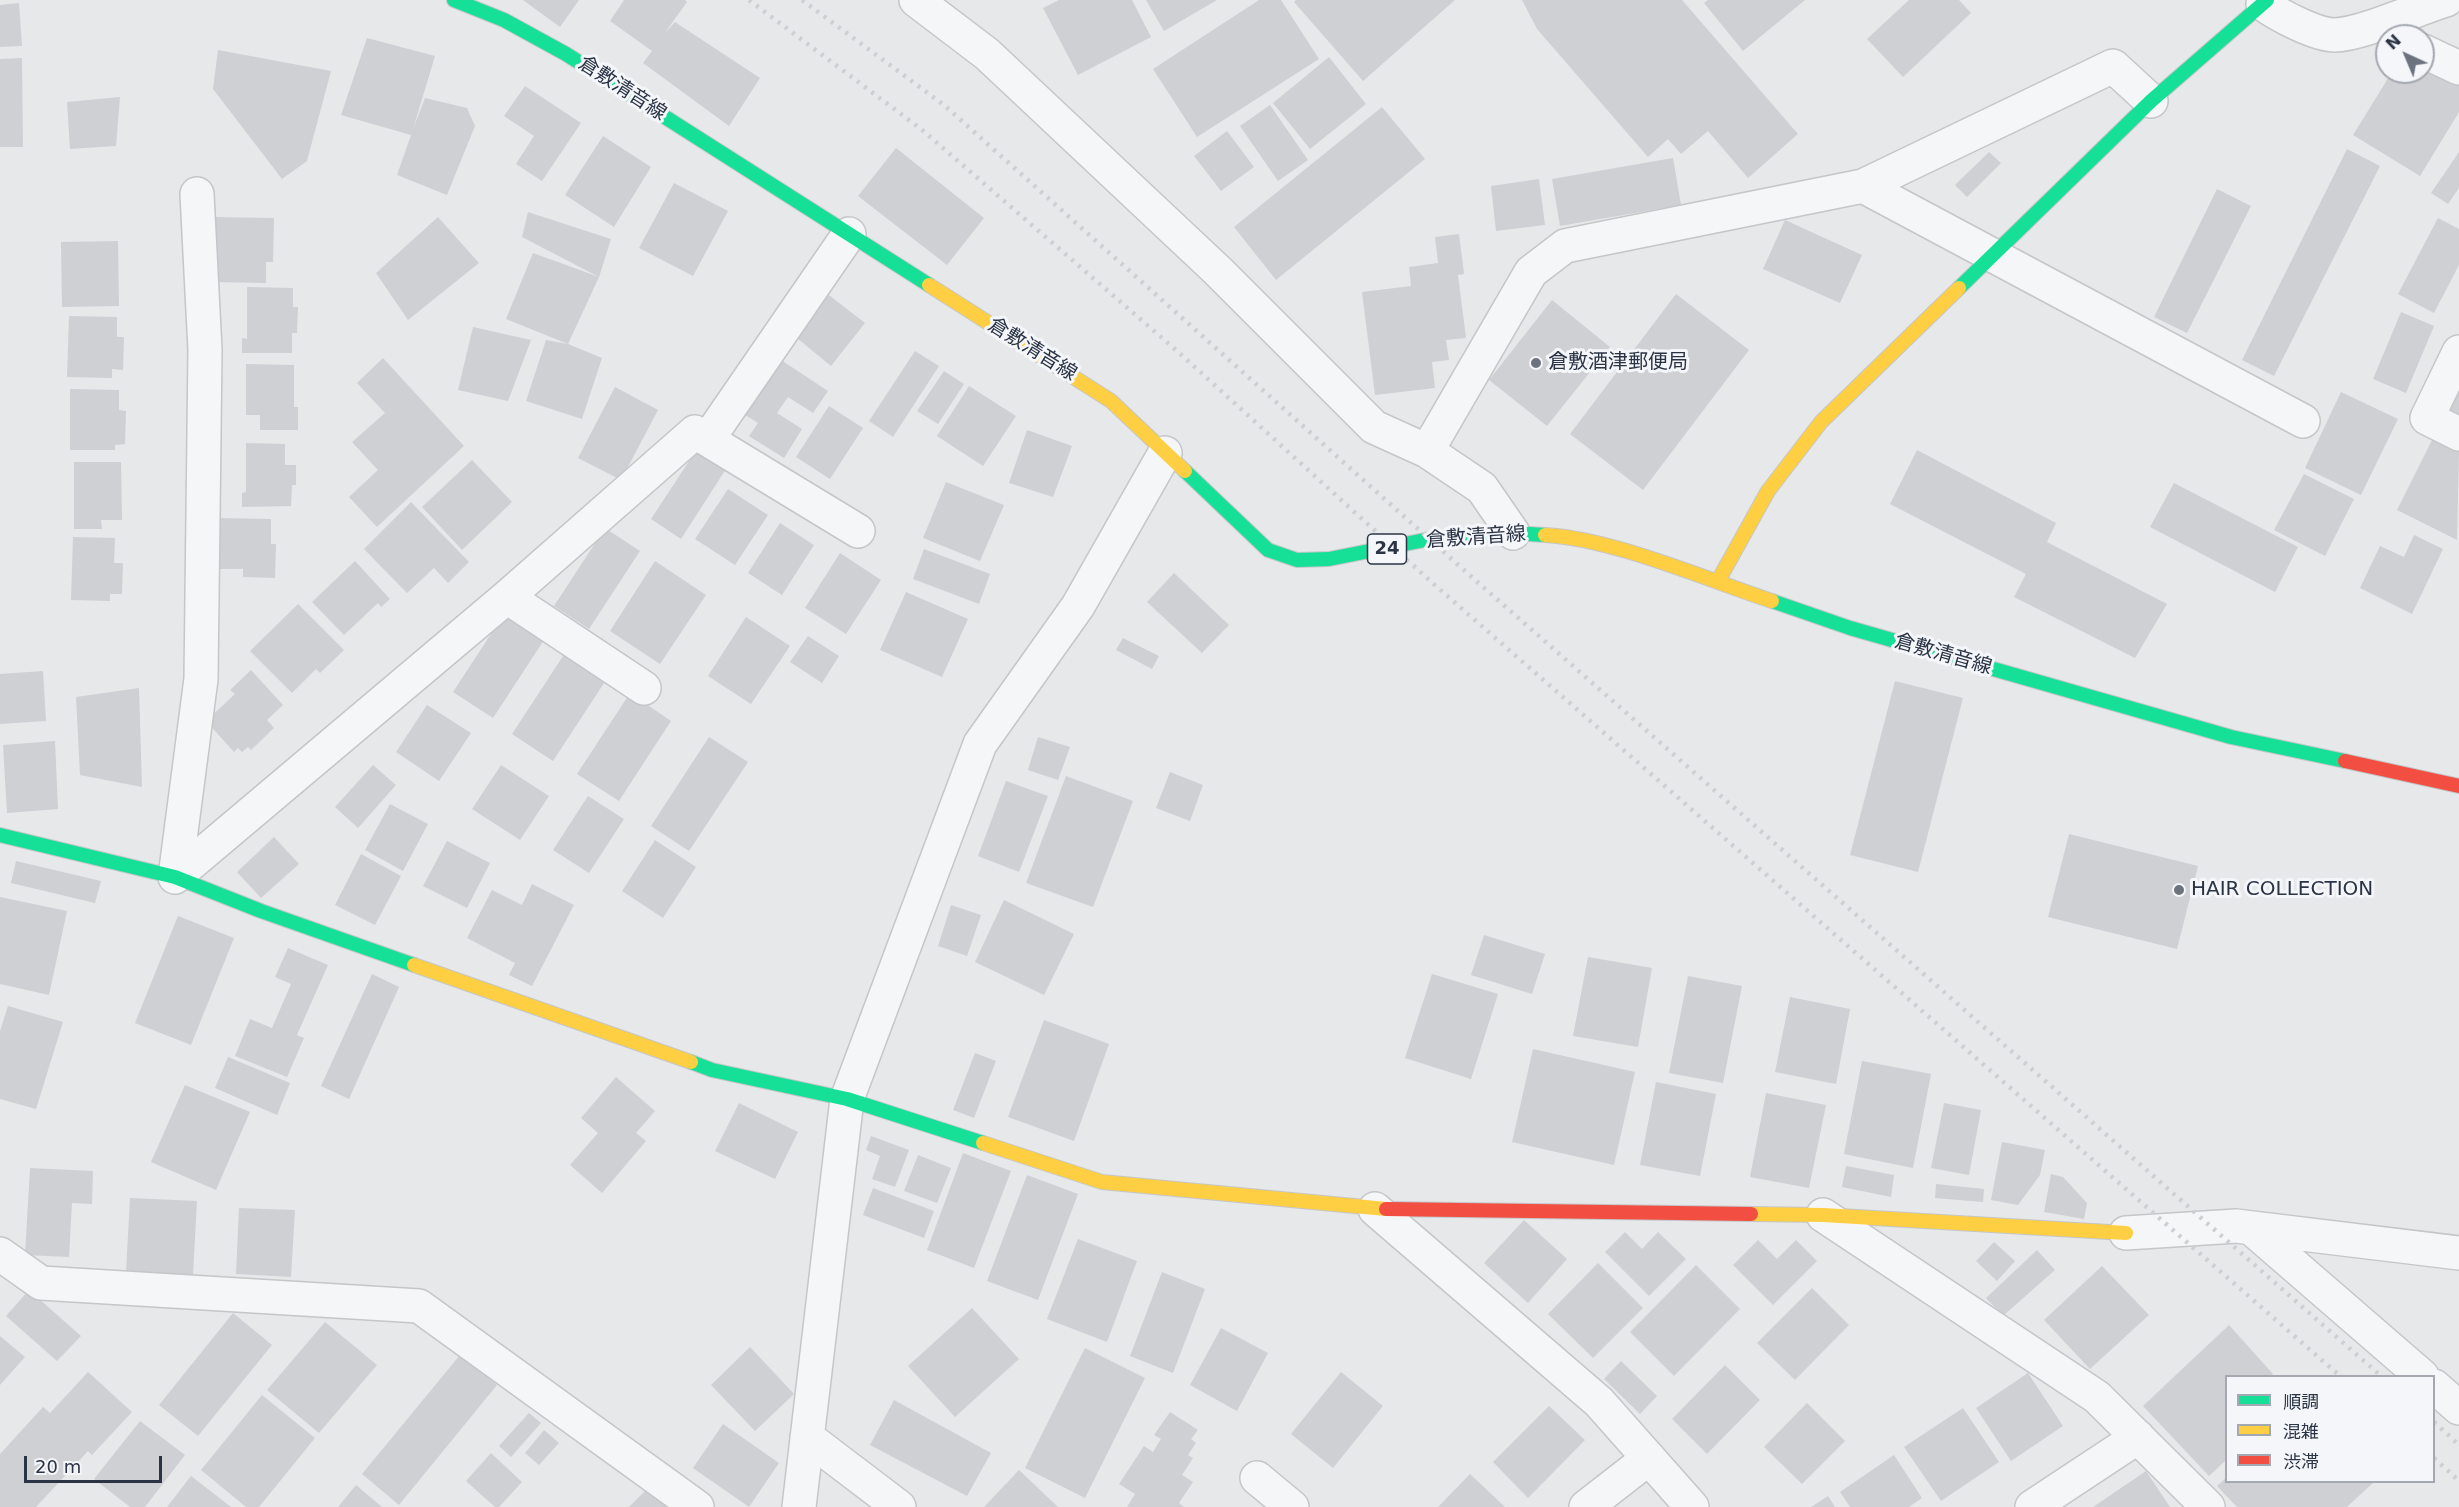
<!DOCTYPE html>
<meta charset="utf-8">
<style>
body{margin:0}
#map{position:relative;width:2459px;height:1507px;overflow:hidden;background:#e6e8ea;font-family:"DejaVu Sans","Noto Sans JP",sans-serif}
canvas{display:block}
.legend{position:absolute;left:2225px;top:1375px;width:210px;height:108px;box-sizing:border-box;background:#f4f6f9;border:2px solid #a4a8b1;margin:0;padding:8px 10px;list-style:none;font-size:18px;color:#2b3445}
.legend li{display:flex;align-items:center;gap:12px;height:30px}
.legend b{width:30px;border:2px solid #a4a8b1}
.north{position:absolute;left:2375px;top:24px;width:60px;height:60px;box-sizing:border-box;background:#f4f6f9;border:2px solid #a4a8b1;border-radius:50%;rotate:316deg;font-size:16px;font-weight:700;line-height:24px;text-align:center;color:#2b3445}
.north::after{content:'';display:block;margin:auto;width:21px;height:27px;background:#6c737f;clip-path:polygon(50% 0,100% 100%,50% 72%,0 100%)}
.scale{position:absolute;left:24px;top:1456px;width:138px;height:27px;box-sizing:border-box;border:3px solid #2b3445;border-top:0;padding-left:8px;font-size:18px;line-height:21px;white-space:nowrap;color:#2b3445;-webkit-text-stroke:4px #f4f6f9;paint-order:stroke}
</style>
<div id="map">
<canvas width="2459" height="1507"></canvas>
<ul class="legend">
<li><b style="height:8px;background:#16e098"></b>順調</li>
<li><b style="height:8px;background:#ffcf43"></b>混雑</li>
<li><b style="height:8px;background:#f24e42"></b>渋滞</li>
</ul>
<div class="north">N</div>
<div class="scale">20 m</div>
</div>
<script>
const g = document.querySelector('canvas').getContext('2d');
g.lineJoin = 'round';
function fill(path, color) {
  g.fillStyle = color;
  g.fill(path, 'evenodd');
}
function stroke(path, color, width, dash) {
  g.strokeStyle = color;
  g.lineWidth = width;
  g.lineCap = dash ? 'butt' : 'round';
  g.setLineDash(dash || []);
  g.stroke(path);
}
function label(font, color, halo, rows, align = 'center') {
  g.font = font + ' "DejaVu Sans","Noto Sans JP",sans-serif';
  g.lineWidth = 6;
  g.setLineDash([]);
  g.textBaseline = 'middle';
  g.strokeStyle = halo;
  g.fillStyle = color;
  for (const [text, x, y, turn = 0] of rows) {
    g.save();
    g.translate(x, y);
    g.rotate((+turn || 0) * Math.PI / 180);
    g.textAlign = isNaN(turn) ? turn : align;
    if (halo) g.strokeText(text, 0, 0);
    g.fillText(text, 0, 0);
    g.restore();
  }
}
const building = new Path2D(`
 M 523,0 L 579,0 L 560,27 Z
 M 624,0 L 685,0 L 687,2 L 664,34 L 675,22 L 760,78 L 729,126 L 643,63 L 652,51 L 610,21 Z
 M 1059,0 L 1132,0 L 1151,37 L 1078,75 L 1043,8 Z
 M 1146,0 L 1217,0 L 1164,31 Z
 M 1259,0 L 1281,0 L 1319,59 L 1197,137 L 1153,69 Z
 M 1296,0 L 1455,0 L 1363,81 L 1294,2 Z
 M 1522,0 L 1682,0 L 1798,134 L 1748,178 L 1708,131 L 1681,154 L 1668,139 L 1648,157 L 1537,29 Z
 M 1708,0 L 1805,0 L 1743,51 L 1704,3 Z
 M 1909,0 L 1959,0 L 1971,13 L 1903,77 L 1867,39 Z
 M 19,3 L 22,46 L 0,47 L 0,5 Z
 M 367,38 L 435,56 L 413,129 L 425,98 L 467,108 L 475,126 L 447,195 L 397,175 L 411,135 L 341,115 Z
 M 218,50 L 331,71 L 307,161 L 282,179 L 213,89 Z
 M 1329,57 L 1366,104 L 1310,149 L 1273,103 Z
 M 22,58 L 23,147 L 0,147 L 0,59 Z
 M 2423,58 L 2459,80 L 2459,112 L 2420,176 L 2353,135 L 2392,72 L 2423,72 Z
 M 525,86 L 581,123 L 542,181 L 516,164 L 534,136 L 504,116 Z
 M 120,97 L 116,146 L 70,149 L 67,102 Z
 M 1270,105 L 1308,160 L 1278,181 L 1240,126 Z
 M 1382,107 L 1425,159 L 1276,280 L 1234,227 Z
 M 1227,131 L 1254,167 L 1221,191 L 1194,156 Z
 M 603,136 L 651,167 L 614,227 L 565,195 Z
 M 896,148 L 984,218 L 947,265 L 858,196 Z
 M 2347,149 L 2380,166 L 2274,376 L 2242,360 Z
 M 1989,152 L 2001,163 L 1967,197 L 1955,185 Z
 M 2459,152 L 2459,188 L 2448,204 L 2431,193 Z
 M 1673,158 L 1681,205 L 1560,226 L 1552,179 Z
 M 1539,179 L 1545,225 L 1496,231 L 1491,186 Z
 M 674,183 L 728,211 L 693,276 L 639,248 Z
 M 2217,189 L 2251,206 L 2187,333 L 2154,317 Z
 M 528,212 L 611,239 L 599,277 L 568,344 L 506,319 L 533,253 L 599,277 L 522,237 Z
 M 214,217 L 274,218 L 273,262 L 266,262 L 266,283 L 213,282 Z
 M 438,217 L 479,263 L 408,320 L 376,273 Z
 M 2438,218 L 2459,229 L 2459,265 L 2434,313 L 2398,294 Z
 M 1785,220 L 1862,255 L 1840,303 L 1763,269 Z
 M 1459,234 L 1464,274 L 1458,275 L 1466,338 L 1446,340 L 1449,360 L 1432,362 L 1435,388 L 1375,395 L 1362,292 L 1411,286 L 1409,267 L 1438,263 L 1435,237 Z
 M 118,241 L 119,306 L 62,307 L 61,242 Z
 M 247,287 L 293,288 L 293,307 L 298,307 L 297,333 L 292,333 L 292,353 L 242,353 L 242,338 L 247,339 Z
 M 825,292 L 865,323 L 831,366 L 792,334 Z
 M 1676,294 L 1749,350 L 1643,490 L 1570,434 Z
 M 1552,300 L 1610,347 L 1547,426 L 1489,380 Z
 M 2401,312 L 2434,326 L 2406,393 L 2373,379 Z
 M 69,316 L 117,317 L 117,337 L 124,337 L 123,370 L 112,369 L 112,378 L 67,377 Z
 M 473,327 L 531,340 L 508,401 L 458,390 Z
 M 546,340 L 568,344 L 602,358 L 582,419 L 526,401 Z
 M 915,351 L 939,366 L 893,437 L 869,421 Z
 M 775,356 L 828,391 L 813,413 L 788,397 L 777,413 L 802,429 L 784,458 L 749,436 L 758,423 L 739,411 Z
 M 383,358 L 464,446 L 377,527 L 349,497 L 378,470 L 352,442 L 385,413 L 357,383 Z
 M 246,364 L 294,365 L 294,407 L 298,407 L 298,430 L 260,430 L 260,415 L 246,415 Z
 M 944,371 L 964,384 L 938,424 L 917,411 Z
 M 969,386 L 1016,416 L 983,466 L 937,436 Z
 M 615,387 L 658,410 L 621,480 L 578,458 Z
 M 70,389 L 119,390 L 119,410 L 126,411 L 125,444 L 115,445 L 115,450 L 70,450 Z
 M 2459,389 L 2459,416 L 2448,410 Z
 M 2341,392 L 2398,419 L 2361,495 L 2305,468 Z
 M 829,406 L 863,428 L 830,479 L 796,457 Z
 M 1027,430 L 1072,446 L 1053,497 L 1009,483 Z
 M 2433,438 L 2459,452 L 2457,540 L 2397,510 Z
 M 246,443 L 285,444 L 285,465 L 296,465 L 296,485 L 292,485 L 291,506 L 242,507 L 242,493 L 246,492 Z
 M 697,449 L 726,469 L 681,539 L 651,519 Z
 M 1917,450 L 2056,523 L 2047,542 L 2167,604 L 2135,658 L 2014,597 L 2026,574 L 1890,504 Z
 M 472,460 L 512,502 L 462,550 L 422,507 Z
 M 74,462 L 121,462 L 122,520 L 101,520 L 102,529 L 74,529 Z
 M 2304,474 L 2354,499 L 2325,556 L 2274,530 Z
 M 946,482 L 1004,505 L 980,561 L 923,538 Z
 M 2174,483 L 2298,547 L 2275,592 L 2150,527 Z
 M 728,489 L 768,515 L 735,565 L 695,539 Z
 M 411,502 L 469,562 L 448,583 L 434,568 L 407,593 L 364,549 Z
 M 215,518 L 271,519 L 271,544 L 276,544 L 275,578 L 243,577 L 243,569 L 213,569 Z
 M 780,523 L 814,545 L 782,595 L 748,573 Z
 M 605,528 L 640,551 L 589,629 L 554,606 Z
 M 2414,535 L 2443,549 L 2412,614 L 2360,588 L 2380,546 L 2404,557 Z
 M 73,537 L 115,538 L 114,563 L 123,563 L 122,594 L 110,594 L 110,601 L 71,600 Z
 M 924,549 L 990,574 L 979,604 L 913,579 Z
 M 840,553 L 881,580 L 846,634 L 805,608 Z
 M 355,561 L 390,599 L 381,607 L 378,603 L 344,635 L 312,602 Z
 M 655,561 L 706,595 L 660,664 L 610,631 Z
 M 1174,573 L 1229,625 L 1202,653 L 1147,602 Z
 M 906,592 L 968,619 L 942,677 L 880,650 Z
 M 298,604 L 344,650 L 320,673 L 316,669 L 292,693 L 250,651 Z
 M 504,614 L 544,640 L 493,718 L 453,692 Z
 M 746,617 L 790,646 L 751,704 L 708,676 Z
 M 808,636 L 839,656 L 822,683 L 790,662 Z
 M 1123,638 L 1159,656 L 1152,669 L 1116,650 Z
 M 567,650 L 608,677 L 553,761 L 512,734 Z
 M 251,670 L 283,705 L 267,720 L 274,728 L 251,750 L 248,747 L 242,752 L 238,748 L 234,752 L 206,721 L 235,694 L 230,690 Z
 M 43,671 L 46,721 L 0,724 L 0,674 Z
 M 1895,681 L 1963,698 L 1918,872 L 1850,855 Z
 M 139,688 L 142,787 L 80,775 L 76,697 Z
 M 630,693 L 671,721 L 619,801 L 577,774 Z
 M 427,705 L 471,733 L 439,781 L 396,752 Z
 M 709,737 L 748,762 L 689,851 L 651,826 Z
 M 1038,737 L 1070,747 L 1058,780 L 1028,770 Z
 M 55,741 L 58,809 L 7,813 L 3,745 Z
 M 373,765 L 396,785 L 358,828 L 335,807 Z
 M 501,765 L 549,796 L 520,840 L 472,809 Z
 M 1170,772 L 1203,785 L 1190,821 L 1156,808 Z
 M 1066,776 L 1133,801 L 1093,907 L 1026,883 Z
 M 1006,781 L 1048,796 L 1019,872 L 978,856 Z
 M 588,796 L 624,819 L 589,873 L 553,850 Z
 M 390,804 L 428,824 L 403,871 L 365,850 Z
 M 2069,834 L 2198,866 L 2177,949 L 2048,917 Z
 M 274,837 L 299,864 L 261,898 L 237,872 Z
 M 655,840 L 696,867 L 663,918 L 622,891 Z
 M 447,841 L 490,863 L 467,908 L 423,886 Z
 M 361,854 L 401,876 L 375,925 L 335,905 Z
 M 16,861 L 101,881 L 95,903 L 11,883 Z
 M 532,884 L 574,905 L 532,986 L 509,975 L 515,963 L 467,938 L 492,890 L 522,905 Z
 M 0,897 L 67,911 L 49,995 L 0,984 Z
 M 1004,900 L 1074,934 L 1044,995 L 975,962 Z
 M 951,905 L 981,915 L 967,956 L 938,946 Z
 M 178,916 L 234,938 L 191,1045 L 135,1023 Z
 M 1484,935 L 1545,954 L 1532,994 L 1471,975 Z
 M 288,948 L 328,965 L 297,1035 L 304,1038 L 287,1077 L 235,1056 L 250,1019 L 272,1028 L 291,984 L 275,977 Z
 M 1588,957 L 1652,968 L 1638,1047 L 1573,1036 Z
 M 372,974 L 399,987 L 349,1099 L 321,1086 Z
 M 1432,974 L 1498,994 L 1471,1079 L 1405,1058 Z
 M 1688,976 L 1742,986 L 1723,1083 L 1669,1073 Z
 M 1790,997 L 1850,1009 L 1836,1084 L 1775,1072 Z
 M 8,1006 L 63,1022 L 36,1109 L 0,1099 L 0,1031 Z
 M 1044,1020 L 1109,1044 L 1074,1141 L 1008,1117 Z
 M 1533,1049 L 1635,1072 L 1614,1165 L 1512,1142 Z
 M 975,1053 L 996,1061 L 974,1118 L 953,1110 Z
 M 228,1057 L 290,1083 L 277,1115 L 215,1088 Z
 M 1862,1061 L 1931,1074 L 1913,1168 L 1844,1154 Z
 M 616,1077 L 655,1111 L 636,1133 L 646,1141 L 602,1193 L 570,1165 L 598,1133 L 581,1118 Z
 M 1656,1082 L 1716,1094 L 1700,1176 L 1640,1165 Z
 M 185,1085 L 250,1112 L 216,1190 L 151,1162 Z
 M 1766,1093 L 1826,1105 L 1809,1188 L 1750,1177 Z
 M 739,1103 L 798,1132 L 775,1179 L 715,1151 Z
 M 1944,1103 L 1981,1110 L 1969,1175 L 1931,1168 Z
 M 871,1136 L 909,1150 L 895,1187 L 872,1179 L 880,1156 L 866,1150 Z
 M 2002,1142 L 2045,1150 L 2040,1175 L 2018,1205 L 1991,1200 Z
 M 963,1153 L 1011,1171 L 974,1268 L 927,1250 Z
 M 918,1155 L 951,1168 L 937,1203 L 904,1191 Z
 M 1846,1166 L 1894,1175 L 1891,1197 L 1842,1187 Z
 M 30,1168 L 93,1171 L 92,1204 L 72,1203 L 69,1257 L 25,1255 Z
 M 2051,1174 L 2063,1177 L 2087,1203 L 2084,1219 L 2044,1212 Z
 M 1027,1175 L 1078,1194 L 1038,1300 L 987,1281 Z
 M 1936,1184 L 1984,1189 L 1983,1202 L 1935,1198 Z
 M 873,1188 L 934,1211 L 924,1238 L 863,1215 Z
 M 130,1198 L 197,1201 L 193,1275 L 126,1272 Z
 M 239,1208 L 295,1210 L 291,1277 L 236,1274 Z
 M 1524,1220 L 1567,1259 L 1528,1303 L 1484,1263 Z
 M 1625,1232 L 1642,1249 L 1658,1232 L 1686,1259 L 1649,1296 L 1605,1252 Z
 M 1078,1239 L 1137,1261 L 1107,1342 L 1047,1319 Z
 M 1758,1240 L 1777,1259 L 1796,1240 L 1817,1261 L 1773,1305 L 1733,1265 Z
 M 1994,1242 L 2015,1261 L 1997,1281 L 1976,1261 Z
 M 2037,1250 L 2055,1270 L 2003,1316 L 1986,1298 Z
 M 1598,1263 L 1643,1308 L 1593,1358 L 1548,1314 Z
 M 1696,1265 L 1740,1309 L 1674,1376 L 1630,1332 Z
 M 2102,1266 L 2149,1315 L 2090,1369 L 2044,1320 Z
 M 1162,1272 L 1205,1289 L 1173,1373 L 1130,1356 Z
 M 1812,1288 L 1849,1325 L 1795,1380 L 1757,1343 Z
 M 29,1290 L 81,1336 L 57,1361 L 6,1316 Z
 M 972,1308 L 1019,1359 L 955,1417 L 908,1366 Z
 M 233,1313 L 272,1345 L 198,1436 L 159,1405 Z
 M 325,1322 L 377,1365 L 319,1433 L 267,1390 Z
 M 2229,1325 L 2273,1374 L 2271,1376 L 2226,1376 L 2226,1460 L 2209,1476 L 2143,1406 Z
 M 1221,1328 L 1268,1353 L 1237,1411 L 1190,1385 Z
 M 0,1336 L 25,1357 L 0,1385 Z
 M 750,1347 L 794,1394 L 755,1431 L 711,1385 Z
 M 1085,1348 L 1145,1378 L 1085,1498 L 1025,1468 Z
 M 460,1355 L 497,1385 L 399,1505 L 362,1474 Z
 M 1621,1361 L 1657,1396 L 1640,1414 L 1604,1379 Z
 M 1725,1365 L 1760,1400 L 1707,1454 L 1672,1419 Z
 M 88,1372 L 132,1412 L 92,1455 L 88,1451 L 36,1507 L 0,1507 L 0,1454 L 43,1407 L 50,1413 Z
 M 1341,1372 L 1383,1406 L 1333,1468 L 1291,1434 Z
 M 2028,1373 L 2063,1426 L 2011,1461 L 1976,1408 Z
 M 262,1395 L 315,1438 L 259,1507 L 246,1507 L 201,1470 Z
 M 894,1400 L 991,1453 L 967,1496 L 870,1445 Z
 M 1807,1403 L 1845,1441 L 1802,1484 L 1764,1447 Z
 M 1549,1406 L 1585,1440 L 1528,1498 L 1493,1462 Z
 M 1963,1408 L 1999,1462 L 1941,1501 L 1904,1447 Z
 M 1170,1412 L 1198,1430 L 1191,1439 L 1196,1443 L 1188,1455 L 1193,1458 L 1182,1475 L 1193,1482 L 1179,1503 L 1184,1507 L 1127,1507 L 1135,1494 L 1119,1484 L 1144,1446 L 1153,1452 L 1161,1439 L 1154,1435 Z
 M 529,1413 L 541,1423 L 511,1457 L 499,1446 Z
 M 140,1421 L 185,1455 L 145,1507 L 130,1507 L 94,1479 Z
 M 723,1424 L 779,1463 L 749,1507 L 693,1468 Z
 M 544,1430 L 559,1443 L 539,1465 L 525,1453 Z
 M 491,1453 L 522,1482 L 499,1507 L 495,1507 L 466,1481 Z
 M 1894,1455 L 1922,1498 L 1909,1507 L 1850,1507 L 1840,1492 Z
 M 1019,1470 L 1058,1507 L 984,1507 Z
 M 2146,1471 L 2170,1507 L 2093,1507 Z
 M 1470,1474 L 1505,1507 L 1438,1507 Z
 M 191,1476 L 231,1507 L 167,1507 Z
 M 2226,1478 L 2226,1482 L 2374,1482 L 2347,1507 L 2237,1507 L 2217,1486 Z
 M 356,1485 L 382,1507 L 338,1507 Z
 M 648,1488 L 666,1507 L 629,1507 Z
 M 1828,1496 L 1835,1507 L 1811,1507 Z`);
const street = new Path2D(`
 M 916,0 L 987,54 L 1218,271 L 1374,427 L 1427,451 L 1482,488 L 1513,533
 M 2263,4 C 2278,15 2316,35 2335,35 C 2363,34 2416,9 2446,0
 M 2423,51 L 2459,68
 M 1863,186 L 2303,421
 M 2459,352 L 2427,418 L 2459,434
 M 708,439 L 849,234
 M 1427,451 L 1531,272 L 1565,246 L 1863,186 L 2113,66 L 2151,101
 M 507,597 L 644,688
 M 175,877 L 507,597 L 695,432 L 858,531
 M 175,877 L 201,679 L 205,350 L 197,194
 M 1375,1209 L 1599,1402 L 1692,1507
 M 1823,1215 L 2097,1397 L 2208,1507
 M 2251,1228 L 2422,1376
 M 2126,1233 L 2236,1226 L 2459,1253
 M 0,1254 L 41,1283 L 419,1306 L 697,1507
 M 2434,1386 L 2459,1408
 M 807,1437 L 899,1507
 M 1257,1478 L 1292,1507
 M 799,1507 L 847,1099 L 980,744 L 1078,606 L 1165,453
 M 1586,1507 L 1649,1458
 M 2032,1507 L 2138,1437`);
const fast = new Path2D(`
 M 454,0 L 504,20 L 566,54 L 929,285
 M 1959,288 L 2151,101 L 2267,0
 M 1185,471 L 1268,550 L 1297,560 L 1329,559 L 1430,539 L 1513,533 L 1545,535
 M 1772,601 L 1850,628 L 2231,737 L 2345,761
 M 0,835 L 175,877 L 261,911 L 414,965
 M 691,1062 L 712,1070 L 847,1099 L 983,1143`);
const slow = new Path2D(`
 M 929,285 L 1111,401 L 1185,471
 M 1545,535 C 1614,539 1705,579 1772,601
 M 1718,581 L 1768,491 L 1821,422 L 1959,288
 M 414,965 L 691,1062
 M 983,1143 L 1102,1182 L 1386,1209
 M 1751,1214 L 1823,1215 L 2126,1233`);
const jam = new Path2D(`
 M 2345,761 L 2459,786
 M 1386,1209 L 1751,1214`);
const rail = new Path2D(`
 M 749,0 L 921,129 L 1176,350 L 1437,587 L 2340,1376
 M 802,0 L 944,105 L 1474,579 L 2381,1376
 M 2434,1422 L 2459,1445
 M 2434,1458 L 2459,1481`);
const markers = [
 [1536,363,6,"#6c737f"],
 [2179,890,6,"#6c737f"]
];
const shields = [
 [1387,549,39]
];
const shieldNames = [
 ["24",1387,549]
];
const streetNames = [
 ["倉敷清音線",622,89,33],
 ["倉敷清音線",1032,350,32],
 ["倉敷清音線",1476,538,-4],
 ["倉敷清音線",1943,655,16]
];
const poiNames = [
 ["倉敷酒津郵便局",1548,363],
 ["HAIR COLLECTION",2191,890]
];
fill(building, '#ced0d3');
stroke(street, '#c4c6c8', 36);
stroke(fast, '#c4c6c8', 16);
stroke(slow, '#c4c6c8', 16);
stroke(jam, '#c4c6c8', 16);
stroke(street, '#f5f6f7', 33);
stroke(fast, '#16e098', 14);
stroke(slow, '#ffcf43', 14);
stroke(jam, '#f24e42', 14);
stroke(rail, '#cecfd2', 4.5, [3, 6]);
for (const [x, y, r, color] of markers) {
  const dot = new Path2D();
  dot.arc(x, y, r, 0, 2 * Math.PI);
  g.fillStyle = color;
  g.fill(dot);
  stroke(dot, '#f4f6f9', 2);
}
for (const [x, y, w] of shields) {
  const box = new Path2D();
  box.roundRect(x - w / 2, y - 15, w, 30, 4.5);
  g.fillStyle = '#f4f6f9';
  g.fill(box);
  stroke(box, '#2b3445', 1.5);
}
label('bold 18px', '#2b3445', null, shieldNames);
label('20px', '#2b3445', '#f4f6f9', streetNames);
label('20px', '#2b3445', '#f4f6f9', poiNames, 'left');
</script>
